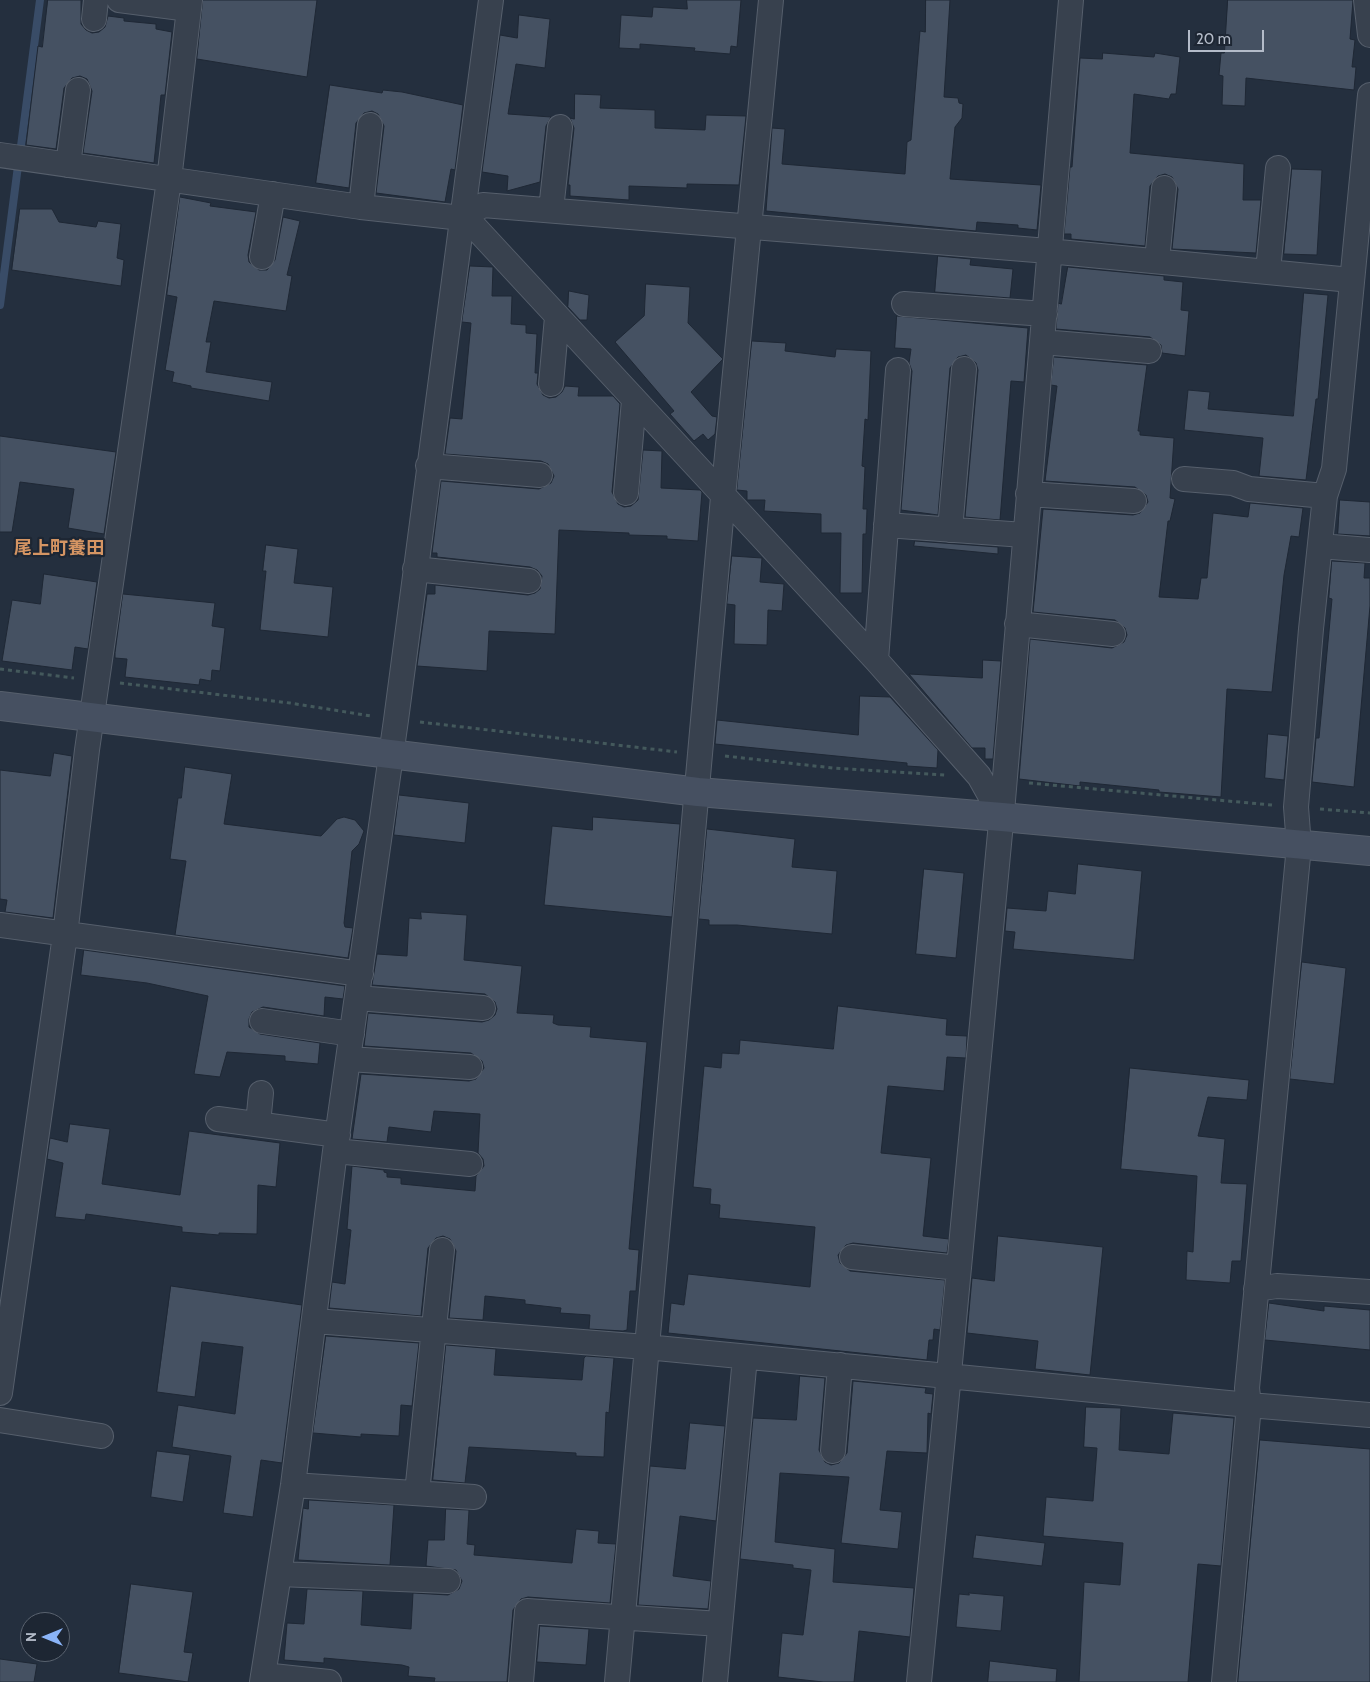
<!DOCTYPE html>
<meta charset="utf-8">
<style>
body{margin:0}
#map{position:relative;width:1370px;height:1682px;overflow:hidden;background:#242f3e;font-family:Cabin,sans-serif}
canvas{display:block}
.north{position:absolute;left:20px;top:1612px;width:50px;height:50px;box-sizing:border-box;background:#1d2633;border:1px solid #59626f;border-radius:50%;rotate:270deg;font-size:14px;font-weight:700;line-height:20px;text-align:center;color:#b4bcc9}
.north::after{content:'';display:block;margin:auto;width:18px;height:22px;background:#8ab4f8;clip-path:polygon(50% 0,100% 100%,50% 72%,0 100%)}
.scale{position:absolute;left:1188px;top:30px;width:76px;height:22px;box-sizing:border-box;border:2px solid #b4bcc9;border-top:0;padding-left:6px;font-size:15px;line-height:18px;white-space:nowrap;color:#b4bcc9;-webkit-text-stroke:4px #1d2633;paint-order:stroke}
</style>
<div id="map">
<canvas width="1370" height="1682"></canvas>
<div class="north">N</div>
<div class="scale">20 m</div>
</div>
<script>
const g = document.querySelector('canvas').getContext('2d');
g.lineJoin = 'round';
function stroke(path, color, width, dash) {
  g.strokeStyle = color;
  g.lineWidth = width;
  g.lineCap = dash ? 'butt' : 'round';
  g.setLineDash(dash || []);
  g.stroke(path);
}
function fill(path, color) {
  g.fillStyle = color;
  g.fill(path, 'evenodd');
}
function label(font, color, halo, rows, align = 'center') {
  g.font = font + ' Cabin,"Noto Sans JP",sans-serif';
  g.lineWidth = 4.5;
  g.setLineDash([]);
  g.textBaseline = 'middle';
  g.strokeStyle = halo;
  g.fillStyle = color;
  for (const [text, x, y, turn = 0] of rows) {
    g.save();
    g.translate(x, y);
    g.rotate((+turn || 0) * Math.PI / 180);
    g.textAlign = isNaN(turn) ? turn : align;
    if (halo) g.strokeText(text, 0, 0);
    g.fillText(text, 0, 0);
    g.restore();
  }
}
const stream = new Path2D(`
 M 21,146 L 40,0
 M 0,305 L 18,166`);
const building = new Path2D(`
 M 48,0 L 81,0 L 81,24 L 86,30 L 92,33 L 99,32 L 105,27 L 108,16 L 124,18 L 124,21 L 156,24 L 156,29 L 172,32 L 165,95 L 161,95 L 154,163 L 83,153 L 92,91 L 87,79 L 80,76 L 72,78 L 64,88 L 56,149 L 26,145 L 38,46 L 42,47 Z
 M 203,0 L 317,0 L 307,77 L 197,59 Z
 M 687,0 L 741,0 L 737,47 L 731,46 L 730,54 L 694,51 L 695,48 L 640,44 L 640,49 L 619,48 L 621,15 L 652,17 L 653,7 L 687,9 Z
 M 926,0 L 950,0 L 944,97 L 958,98 L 959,103 L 963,104 L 962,118 L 955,127 L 950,179 L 1041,185 L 1037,230 L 1018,228 L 1018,225 L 977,222 L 976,231 L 766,211 L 772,128 L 785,129 L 782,164 L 905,174 L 907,142 L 911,140 L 920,31 L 925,32 Z
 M 1228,0 L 1353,0 L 1350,39 L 1355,40 L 1352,67 L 1356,67 L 1354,90 L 1246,78 L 1245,106 L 1222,105 L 1223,76 L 1219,75 L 1221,53 L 1224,53 Z
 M 519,15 L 550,19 L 545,68 L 516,64 L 508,114 L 551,117 L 546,126 L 540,182 L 507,191 L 508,176 L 482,172 L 500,35 L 517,38 Z
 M 1103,53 L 1154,57 L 1155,53 L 1180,57 L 1176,94 L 1171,94 L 1169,99 L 1134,94 L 1130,153 L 1244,164 L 1243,200 L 1261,200 L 1256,253 L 1172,249 L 1178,189 L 1172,177 L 1165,174 L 1158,176 L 1150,186 L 1145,246 L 1071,239 L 1071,234 L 1064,234 L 1070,167 L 1072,167 L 1080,58 L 1102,59 Z
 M 330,85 L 382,93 L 383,90 L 402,92 L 463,105 L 455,170 L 451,169 L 445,202 L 376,193 L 384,126 L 378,114 L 372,111 L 364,113 L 356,123 L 349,188 L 316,183 Z
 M 575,94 L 601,95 L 600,108 L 655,110 L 655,128 L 705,130 L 706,115 L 746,116 L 739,185 L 687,184 L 687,188 L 629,186 L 629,200 L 570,196 L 570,185 L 568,185 L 574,128 L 570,118 L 574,119 Z
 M 1292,169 L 1322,170 L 1317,255 L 1284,254 Z
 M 180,197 L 211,203 L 210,206 L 256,212 L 248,255 L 249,262 L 259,270 L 267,270 L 275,260 L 283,217 L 300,221 L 287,275 L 292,276 L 286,311 L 214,301 L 206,342 L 211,342 L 206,372 L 272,382 L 269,401 L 191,388 L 191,386 L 172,382 L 174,372 L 165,370 L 177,297 L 167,295 Z
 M 20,209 L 52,209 L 59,222 L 96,227 L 98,221 L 121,224 L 117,258 L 124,260 L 121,286 L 12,270 Z
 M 938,256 L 971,259 L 970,265 L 1013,269 L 1010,298 L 935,292 Z
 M 470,266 L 493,267 L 492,296 L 512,296 L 511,324 L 526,325 L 526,333 L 537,334 L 535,373 L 538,373 L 537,384 L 543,395 L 549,398 L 556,397 L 562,392 L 565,386 L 579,387 L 578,396 L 613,396 L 620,404 L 612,492 L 618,504 L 624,507 L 631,506 L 638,500 L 643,450 L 662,451 L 661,488 L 700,490 L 702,492 L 698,541 L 667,539 L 667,536 L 629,535 L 629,533 L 559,530 L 555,634 L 489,631 L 487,671 L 417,666 L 427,594 L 435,594 L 435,585 L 528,595 L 535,593 L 540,589 L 542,576 L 537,570 L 530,567 L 437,557 L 437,553 L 432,553 L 441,481 L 539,489 L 551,483 L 554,476 L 548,464 L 541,461 L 445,454 L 450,418 L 462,419 L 471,323 L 462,322 Z
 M 1068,267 L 1164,276 L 1164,280 L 1183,282 L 1181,310 L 1189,311 L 1185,356 L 1162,353 L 1161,345 L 1150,337 L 1056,329 L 1058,303 L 1061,304 Z
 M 646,284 L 690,287 L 688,323 L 723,359 L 691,392 L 712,416 L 717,417 L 715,434 L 708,440 L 703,434 L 694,441 L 670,414 L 674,411 L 615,342 L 644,316 Z
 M 569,291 L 589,295 L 587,320 L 580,320 L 568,307 Z
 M 1304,293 L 1328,295 L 1318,399 L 1316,399 L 1306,480 L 1259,476 L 1263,438 L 1184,430 L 1188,390 L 1210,392 L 1208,409 L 1293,416 Z
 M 897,316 L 1028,328 L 1024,382 L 1011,381 L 1000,520 L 965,517 L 978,370 L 976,363 L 966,355 L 958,357 L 950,368 L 938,515 L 901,510 L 912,371 L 909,363 L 911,349 L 895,348 Z
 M 752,341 L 786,343 L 785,351 L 835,357 L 836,349 L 871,351 L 868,420 L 865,419 L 862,466 L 865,467 L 863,509 L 867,509 L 866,534 L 863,534 L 862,593 L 840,593 L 841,533 L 821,533 L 821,514 L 764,511 L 765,500 L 747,500 L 747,491 L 737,490 Z
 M 1054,357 L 1147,365 L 1138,431 L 1140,431 L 1140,435 L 1174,438 L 1170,498 L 1175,499 L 1170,521 L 1168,521 L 1159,597 L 1198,599 L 1201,578 L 1207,578 L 1213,513 L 1248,517 L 1250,503 L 1303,508 L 1299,537 L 1291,536 L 1284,575 L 1272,692 L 1227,689 L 1221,797 L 1159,792 L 1159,790 L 1080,782 L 1080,786 L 1019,779 L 1030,639 L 1112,648 L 1124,642 L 1127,635 L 1125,628 L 1115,620 L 1033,612 L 1043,509 L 1133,515 L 1140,513 L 1148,502 L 1146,495 L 1135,487 L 1045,481 L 1057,386 L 1051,385 Z
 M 0,436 L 116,452 L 104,534 L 68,528 L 74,489 L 20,482 L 12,532 L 0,532 Z
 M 1340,500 L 1370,502 L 1370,536 L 1338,534 Z
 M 915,541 L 998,547 L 998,554 L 914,546 Z
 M 266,545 L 298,549 L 294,583 L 333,587 L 328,637 L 260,630 L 266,571 L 263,571 Z
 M 732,556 L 762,558 L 760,582 L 784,584 L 782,611 L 768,610 L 767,645 L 734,644 L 735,605 L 727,604 Z
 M 1332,561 L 1365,563 L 1364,578 L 1370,578 L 1370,606 L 1354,787 L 1312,782 L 1316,738 L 1319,738 L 1332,599 L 1329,598 Z
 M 44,574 L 97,582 L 88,649 L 75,647 L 72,670 L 2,661 L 12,600 L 40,604 Z
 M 123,594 L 215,603 L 212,626 L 225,628 L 220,671 L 212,670 L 211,681 L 200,679 L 199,685 L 125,677 L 127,659 L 115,658 L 115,653 Z
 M 983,660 L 1001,661 L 993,759 L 985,759 L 985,748 L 972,748 L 909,674 L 982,678 Z
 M 860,696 L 890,697 L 938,750 L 937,768 L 907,766 L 907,763 L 715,744 L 717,720 L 858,735 Z
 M 1268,734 L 1288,736 L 1284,780 L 1265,778 Z
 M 54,753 L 72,756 L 53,918 L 5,912 L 7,900 L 0,899 L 0,770 L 50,776 Z
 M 185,767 L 232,774 L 224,824 L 321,836 L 337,819 L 344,817 L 355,820 L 364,831 L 359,844 L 352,851 L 344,923 L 345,927 L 353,928 L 348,958 L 175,935 L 186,861 L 170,859 L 178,798 L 181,798 Z
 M 399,795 L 469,803 L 465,843 L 394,835 Z
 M 593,817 L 680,824 L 672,917 L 544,905 L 552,826 L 592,830 Z
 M 707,829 L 795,839 L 792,867 L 837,871 L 832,934 L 737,925 L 709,925 L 709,920 L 699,919 Z
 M 1078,864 L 1142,871 L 1134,960 L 1013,949 L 1015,932 L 1005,931 L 1007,908 L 1046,911 L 1048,891 L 1075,894 Z
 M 924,869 L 964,873 L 956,958 L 916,954 Z
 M 421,912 L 467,915 L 464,960 L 522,966 L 517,1013 L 554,1015 L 553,1023 L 558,1025 L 591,1027 L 590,1037 L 647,1042 L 629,1249 L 639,1250 L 636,1291 L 630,1291 L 627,1330 L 623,1331 L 589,1329 L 590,1315 L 560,1313 L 561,1308 L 525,1304 L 525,1300 L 485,1296 L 483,1320 L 449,1318 L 456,1251 L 450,1239 L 443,1236 L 436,1238 L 428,1248 L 421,1316 L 329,1308 L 332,1282 L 345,1284 L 351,1230 L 347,1229 L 352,1166 L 384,1170 L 384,1172 L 387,1173 L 387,1177 L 401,1178 L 401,1184 L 475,1191 L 476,1176 L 484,1166 L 483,1159 L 478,1153 L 480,1114 L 434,1111 L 431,1132 L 389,1127 L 387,1142 L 352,1139 L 361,1074 L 469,1081 L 476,1079 L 484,1068 L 482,1061 L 471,1053 L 364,1046 L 368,1013 L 482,1022 L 489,1020 L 495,1015 L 497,1009 L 495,1002 L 485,994 L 372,985 L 377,954 L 407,956 L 409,918 L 421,919 Z
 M 84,950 L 345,986 L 343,999 L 325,997 L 324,1016 L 263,1007 L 252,1012 L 249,1019 L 249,1027 L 260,1034 L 320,1043 L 318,1064 L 285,1061 L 285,1056 L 227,1052 L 220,1077 L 194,1074 L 208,996 L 147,983 L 81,975 Z
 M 1302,962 L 1346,968 L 1334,1084 L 1290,1079 Z
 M 838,1006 L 947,1019 L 946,1035 L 967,1036 L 966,1058 L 947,1057 L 944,1091 L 888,1086 L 881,1153 L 931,1158 L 923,1236 L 949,1239 L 947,1253 L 853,1243 L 846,1245 L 838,1255 L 840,1263 L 850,1271 L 945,1280 L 940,1330 L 934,1329 L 933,1340 L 929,1340 L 927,1360 L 668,1333 L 671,1303 L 684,1305 L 688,1274 L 810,1287 L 815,1227 L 719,1218 L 720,1205 L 710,1204 L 711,1189 L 693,1187 L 704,1066 L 721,1068 L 722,1053 L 739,1054 L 740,1040 L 833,1049 Z
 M 1130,1068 L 1249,1080 L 1247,1100 L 1208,1097 L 1198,1136 L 1225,1139 L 1221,1183 L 1247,1184 L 1241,1261 L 1232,1261 L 1230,1283 L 1186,1280 L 1187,1251 L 1193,1252 L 1197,1176 L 1121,1169 Z
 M 70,1124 L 110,1129 L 102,1184 L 180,1195 L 189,1131 L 280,1143 L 276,1187 L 258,1185 L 257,1234 L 219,1233 L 219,1235 L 182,1232 L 182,1227 L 86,1214 L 85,1220 L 55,1217 L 63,1163 L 47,1159 L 50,1138 L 67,1142 Z
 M 998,1236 L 1103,1247 L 1090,1375 L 1035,1369 L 1038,1341 L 967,1333 L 972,1278 L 994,1281 Z
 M 171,1286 L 302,1305 L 282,1463 L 261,1460 L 253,1517 L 223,1513 L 231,1456 L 172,1447 L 178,1405 L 235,1414 L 243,1347 L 202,1342 L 195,1397 L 157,1392 Z
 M 1269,1303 L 1324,1311 L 1324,1306 L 1370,1310 L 1370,1350 L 1265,1340 Z
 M 326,1336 L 419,1343 L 412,1406 L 401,1405 L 399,1436 L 361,1434 L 361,1437 L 313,1433 Z
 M 446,1345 L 496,1349 L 494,1375 L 582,1380 L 584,1358 L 586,1356 L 614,1358 L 609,1413 L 606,1412 L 604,1457 L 576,1456 L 576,1453 L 469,1447 L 465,1483 L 433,1480 Z
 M 800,1376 L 825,1378 L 819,1450 L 825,1462 L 831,1465 L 839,1463 L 847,1453 L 853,1381 L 926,1388 L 925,1393 L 933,1394 L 931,1414 L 928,1413 L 927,1453 L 887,1451 L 880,1510 L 902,1512 L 898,1549 L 841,1543 L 849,1477 L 780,1473 L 775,1542 L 835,1549 L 833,1582 L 914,1588 L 910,1637 L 859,1631 L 854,1682 L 823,1682 L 778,1677 L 782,1633 L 803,1635 L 811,1570 L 793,1568 L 793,1565 L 740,1559 L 753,1418 L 796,1420 Z
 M 1086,1407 L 1121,1408 L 1119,1450 L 1169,1454 L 1173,1413 L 1234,1418 L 1221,1566 L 1198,1564 L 1188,1682 L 1079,1682 L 1084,1582 L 1120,1585 L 1123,1543 L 1043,1536 L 1046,1497 L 1093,1501 L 1097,1448 L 1084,1447 Z
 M 690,1423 L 725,1426 L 716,1521 L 680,1516 L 673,1576 L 711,1581 L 708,1609 L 638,1605 L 650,1466 L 685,1469 Z
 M 1260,1440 L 1370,1449 L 1370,1682 L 1238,1682 Z
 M 157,1451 L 190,1455 L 183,1502 L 151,1497 Z
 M 309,1500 L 394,1505 L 390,1565 L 298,1560 L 303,1508 L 308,1509 Z
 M 446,1509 L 469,1510 L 467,1544 L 475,1545 L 474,1555 L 572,1563 L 576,1529 L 599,1531 L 598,1543 L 616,1544 L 610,1603 L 528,1597 L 521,1599 L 513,1610 L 507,1682 L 434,1682 L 435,1678 L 408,1676 L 409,1667 L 402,1665 L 324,1658 L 324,1663 L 284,1660 L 287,1623 L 304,1624 L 307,1589 L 363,1591 L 361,1625 L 411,1629 L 413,1593 L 448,1595 L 459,1589 L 462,1581 L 456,1570 L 426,1566 L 428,1540 L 444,1540 Z
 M 976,1535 L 1045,1543 L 1042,1566 L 973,1558 Z
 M 131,1584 L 193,1592 L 184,1652 L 193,1653 L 188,1682 L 119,1673 Z
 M 969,1593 L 1004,1596 L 1001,1631 L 956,1627 L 959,1594 L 969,1595 Z
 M 540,1626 L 589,1629 L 586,1665 L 537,1662 Z
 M 0,1659 L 37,1664 L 34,1682 L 0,1682 Z
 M 990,1661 L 1057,1669 L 1056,1682 L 988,1682 Z`);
const path = new Path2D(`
 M 0,669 L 74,678
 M 120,683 L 290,703 L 371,716
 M 420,722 L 677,752
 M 725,756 L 833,768 L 946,775
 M 1029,783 L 1272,805
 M 1320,809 L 1370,813`);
const street = new Path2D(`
 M 119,0 L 189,9
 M 1366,0 L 1370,35
 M 94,19 L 96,0
 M 0,155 L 361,207 L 462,218 L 472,224 L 876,660 L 979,776 L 1002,817
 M 68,165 L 78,90
 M 361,207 L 370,125
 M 551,210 L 560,127
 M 462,218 L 483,205 L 1048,251 L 1351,280
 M 262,257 L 273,194
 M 1157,261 L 1164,188
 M 1268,271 L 1278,168
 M 904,304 L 1045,314
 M 1042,342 L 1149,351
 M 551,384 L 557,317
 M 428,466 L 540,475
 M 1184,479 L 1233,483 L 1249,489 L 1325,496
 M 626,493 L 634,400
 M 1028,494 L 1134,501
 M 886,525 L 1024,535
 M 950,530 L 964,369
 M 1320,546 L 1370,550
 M 415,569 L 529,581
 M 1017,624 L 1113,634
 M 876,660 L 898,370
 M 0,925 L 361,974
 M 357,998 L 483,1008
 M 262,1021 L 352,1034
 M 349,1059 L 470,1067
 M 218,1119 L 338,1135
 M 258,1124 L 261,1093
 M 335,1151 L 470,1164
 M 852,1257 L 959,1268
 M 1256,1289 L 1277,1286 L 1370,1292
 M 315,1321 L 646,1347 L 1249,1405 L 1370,1415
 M 0,1393 L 65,935 L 87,750 L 169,180 L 190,0
 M 0,1420 L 101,1436
 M 833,1451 L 840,1365
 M 293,1485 L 474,1497
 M 417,1493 L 442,1250
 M 279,1574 L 448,1581
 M 263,1675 L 329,1682
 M 262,1682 L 293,1485 L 335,1151 L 396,720 L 491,0
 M 521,1682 L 527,1611 L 720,1624
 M 617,1682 L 723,497 L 771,0
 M 715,1682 L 745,1357
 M 919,1682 C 947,1392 977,1102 1002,812 C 1025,541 1046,270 1071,0
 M 1224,1682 L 1249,1405 L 1247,1388 L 1299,846 L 1296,807 L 1311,629 L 1325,496 L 1334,469 L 1370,95`);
const secondary = new Path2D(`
 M 0,706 L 698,792 L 1002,817 L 1370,851`);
const quarterNames = [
 ["尾上町養田",59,549]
];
stroke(stream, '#394c67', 8);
fill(building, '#455162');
stroke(building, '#1f2835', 1);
stroke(street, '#565f6c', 26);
stroke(secondary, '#565f6c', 30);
stroke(path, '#44595c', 3, [4, 4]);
stroke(street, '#38414e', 24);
stroke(secondary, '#465061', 28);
label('bold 18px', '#d59563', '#1d2633', quarterNames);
</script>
